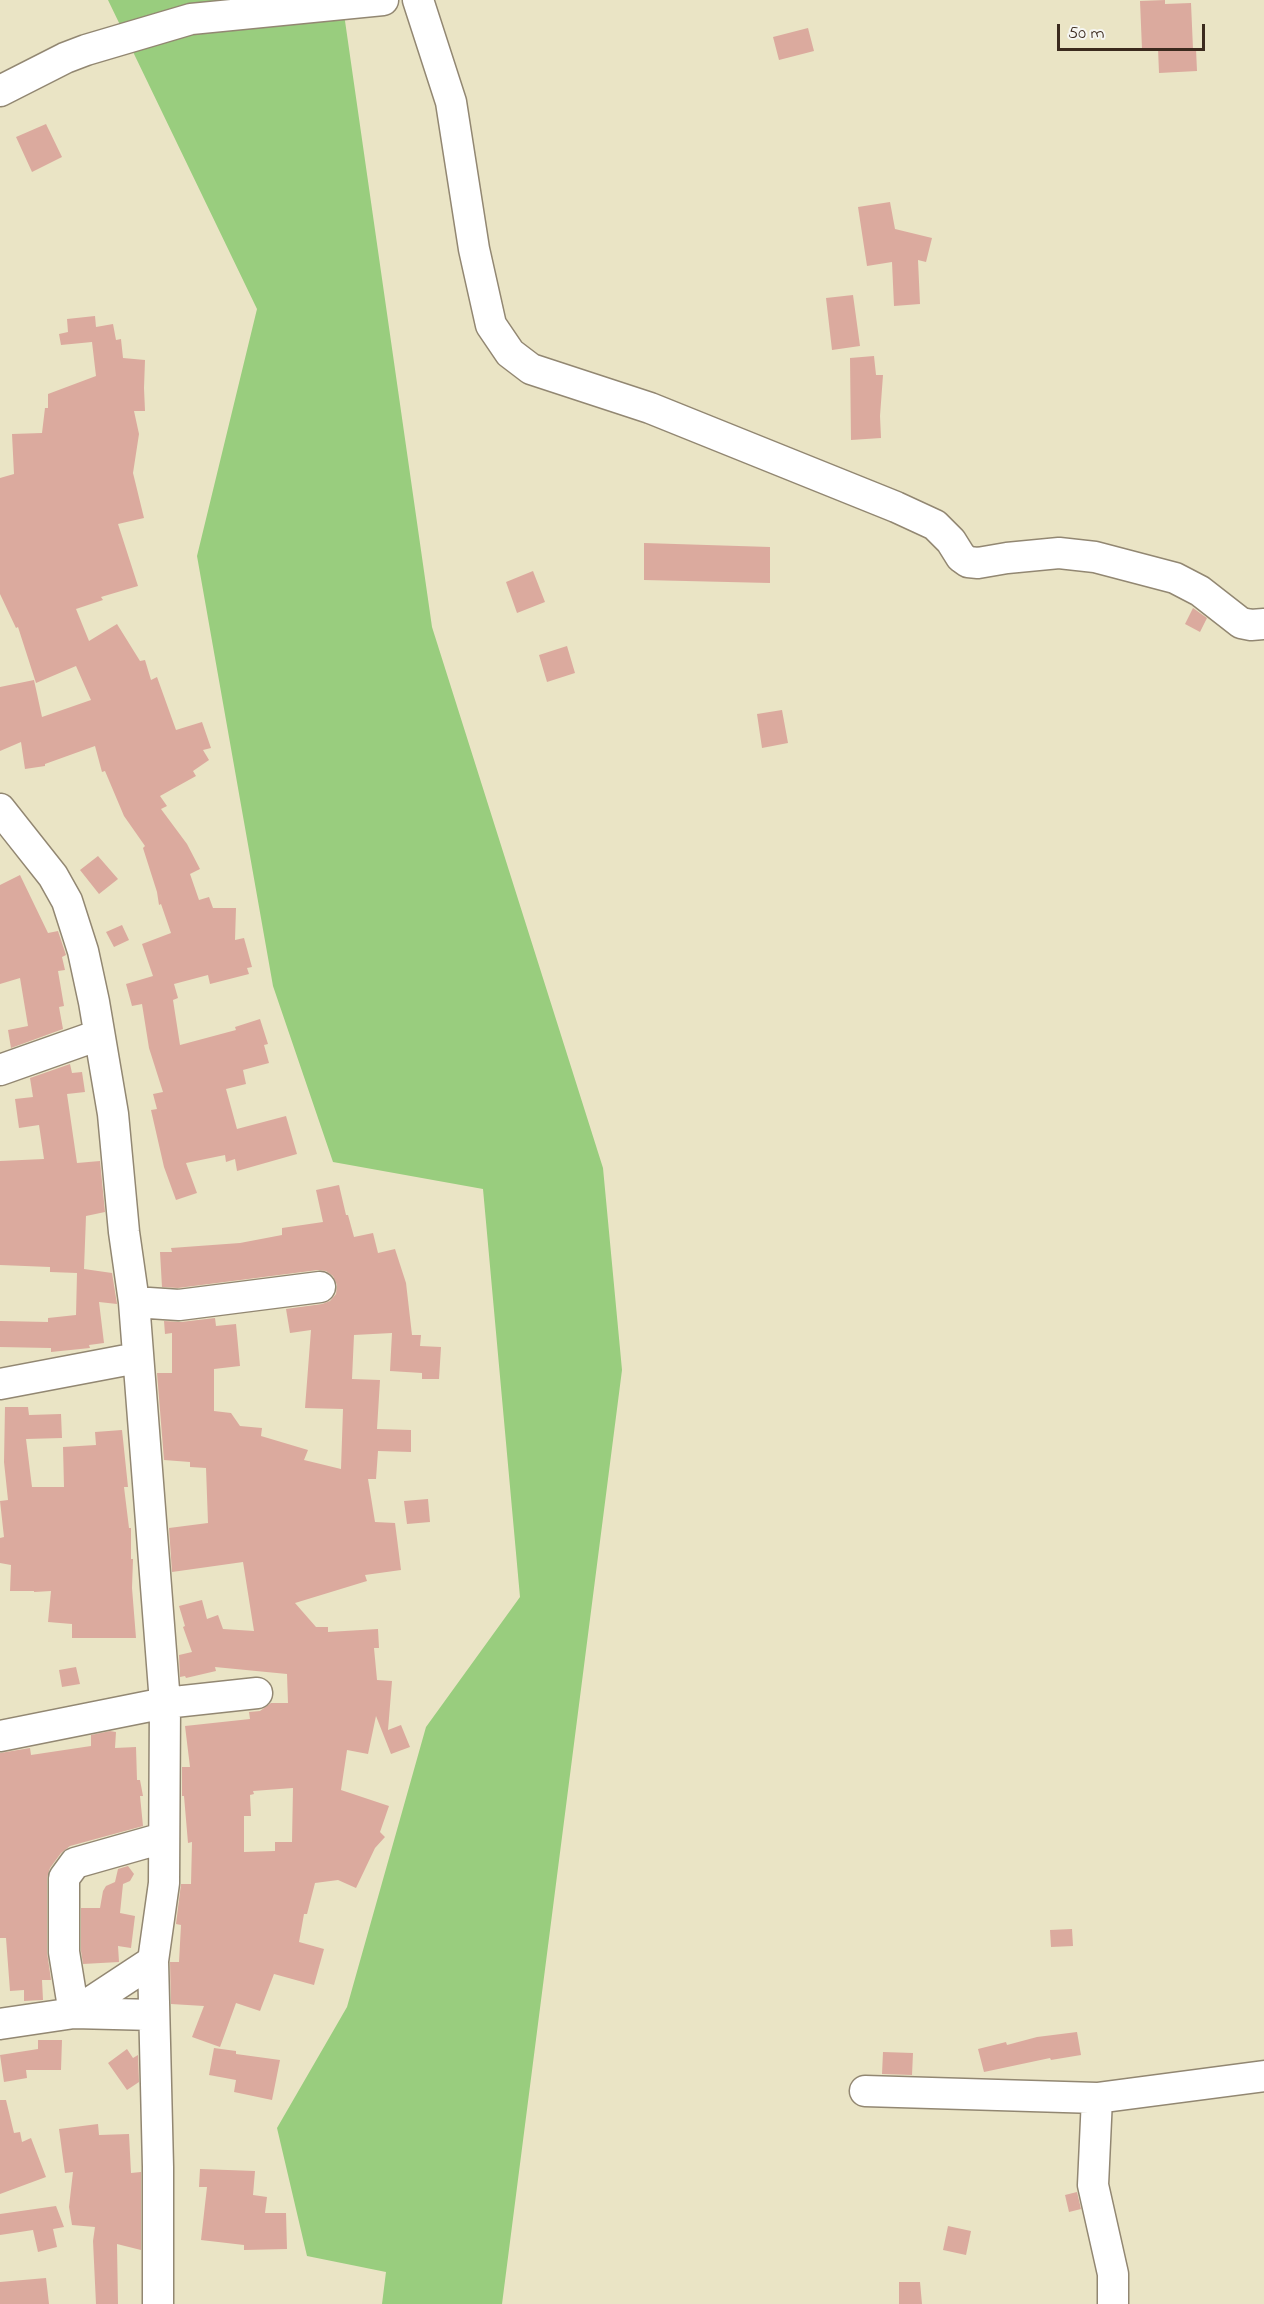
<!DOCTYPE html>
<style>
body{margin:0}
#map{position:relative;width:1264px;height:2304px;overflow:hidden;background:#eae4c5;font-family:"Indie Flower",sans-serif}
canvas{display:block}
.scale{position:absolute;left:1057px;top:24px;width:148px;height:27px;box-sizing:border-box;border:3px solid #3b2a1e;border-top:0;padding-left:8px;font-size:18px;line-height:21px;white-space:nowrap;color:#3b2a1e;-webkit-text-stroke:4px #f6f6f2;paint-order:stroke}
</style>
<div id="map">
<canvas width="1264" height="2304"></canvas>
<div class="scale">50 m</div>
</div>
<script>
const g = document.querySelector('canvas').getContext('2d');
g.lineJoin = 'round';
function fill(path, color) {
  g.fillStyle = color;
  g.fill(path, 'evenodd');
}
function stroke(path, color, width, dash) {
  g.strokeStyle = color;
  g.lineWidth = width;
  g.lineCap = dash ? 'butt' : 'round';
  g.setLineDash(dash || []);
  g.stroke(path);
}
const green = new Path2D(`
 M 108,0 L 342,0 L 432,627 L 603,1168 L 622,1370 L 502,2304 L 382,2304 L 386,2272 L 307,2256 L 277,2128 L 347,2007 L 426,1727 L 520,1597 L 483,1189 L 333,1162 L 273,986 L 197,556 L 257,309 Z`);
const building = new Path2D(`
 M 1165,0 L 1165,4 L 1191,3 L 1193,49 L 1196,49 L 1197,71 L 1159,73 L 1158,48 L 1142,49 L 1140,1 Z
 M 808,28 L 814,51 L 779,60 L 773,37 Z
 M 46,124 L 62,157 L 32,172 L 16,137 Z
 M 890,202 L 895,229 L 932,238 L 926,262 L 918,260 L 920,304 L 894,306 L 892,262 L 867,266 L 858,207 Z
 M 853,295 L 860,346 L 832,350 L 826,298 Z
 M 95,316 L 96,327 L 113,324 L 116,340 L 121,339 L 123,358 L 145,360 L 144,388 L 145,411 L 134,411 L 139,434 L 133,473 L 144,518 L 118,524 L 138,586 L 101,597 L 103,600 L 76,609 L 89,641 L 117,624 L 140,661 L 145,660 L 151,680 L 157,677 L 176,730 L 202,722 L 211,748 L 203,750 L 209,760 L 193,771 L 196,776 L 160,796 L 167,806 L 161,809 L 187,844 L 200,869 L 190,874 L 199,900 L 209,897 L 213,908 L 236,908 L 235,940 L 244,938 L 252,967 L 247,968 L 249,974 L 210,984 L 208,975 L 174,984 L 178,998 L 173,1000 L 180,1045 L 236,1030 L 235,1027 L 260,1019 L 268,1044 L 264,1045 L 269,1063 L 243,1070 L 246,1084 L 226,1089 L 237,1129 L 286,1116 L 297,1154 L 237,1171 L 235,1159 L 226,1162 L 225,1155 L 186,1163 L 197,1193 L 176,1200 L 164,1167 L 151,1110 L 157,1109 L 153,1094 L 163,1092 L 149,1048 L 142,1004 L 132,1006 L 126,984 L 153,976 L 142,944 L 171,933 L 161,904 L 159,905 L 157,892 L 143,848 L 145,846 L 124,816 L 105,771 L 102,772 L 95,746 L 45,764 L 45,766 L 25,769 L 21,742 L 0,751 L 0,687 L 34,680 L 42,717 L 91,700 L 76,666 L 36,683 L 18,627 L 16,628 L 0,594 L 0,478 L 14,474 L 12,434 L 42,433 L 45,408 L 48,408 L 48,394 L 96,376 L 92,342 L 61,345 L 59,334 L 68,332 L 67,319 Z
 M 874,356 L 876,375 L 883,375 L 880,416 L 881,438 L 851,440 L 850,358 Z
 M 644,543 L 770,547 L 770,583 L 644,580 Z
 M 533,571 L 545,602 L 517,613 L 506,582 Z
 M 1193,608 L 1207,618 L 1200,632 L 1185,624 Z
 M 567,646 L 575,673 L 547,682 L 539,655 Z
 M 782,710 L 788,743 L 762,748 L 757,714 Z
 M 98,856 L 118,879 L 99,894 L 80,870 Z
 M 20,875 L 48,933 L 58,931 L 66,955 L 62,957 L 65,970 L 58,971 L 64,1006 L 59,1007 L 63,1029 L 11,1048 L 8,1030 L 28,1026 L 20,978 L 0,984 L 0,885 Z
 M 122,925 L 129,940 L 114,947 L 106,932 Z
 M 70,1064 L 72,1073 L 82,1072 L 85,1092 L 67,1094 L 77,1163 L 100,1161 L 105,1212 L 86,1216 L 84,1269 L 112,1273 L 117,1304 L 99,1302 L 104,1343 L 89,1345 L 90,1348 L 51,1352 L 51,1348 L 0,1347 L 0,1321 L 48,1322 L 48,1318 L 76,1315 L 77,1273 L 50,1272 L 50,1267 L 0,1265 L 0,1161 L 44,1159 L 39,1125 L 19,1128 L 15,1099 L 33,1097 L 30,1078 Z
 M 339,1185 L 346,1215 L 348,1215 L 354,1237 L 373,1233 L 378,1253 L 395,1249 L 406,1283 L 412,1335 L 421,1335 L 420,1346 L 441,1347 L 439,1379 L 422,1379 L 422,1373 L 390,1371 L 392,1333 L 354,1335 L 352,1379 L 380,1380 L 377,1429 L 411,1430 L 411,1452 L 378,1451 L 376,1479 L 368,1479 L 375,1522 L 395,1523 L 401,1570 L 365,1575 L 367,1581 L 295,1603 L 316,1627 L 328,1627 L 328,1632 L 378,1629 L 379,1648 L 374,1648 L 377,1680 L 392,1681 L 388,1730 L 401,1725 L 410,1747 L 391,1754 L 376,1716 L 368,1754 L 347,1750 L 341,1790 L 389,1806 L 380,1832 L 385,1837 L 375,1848 L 356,1888 L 338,1880 L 315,1883 L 307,1914 L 304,1914 L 299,1942 L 324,1949 L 314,1985 L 274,1974 L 260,2011 L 236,2003 L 220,2047 L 192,2037 L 204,2006 L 171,2004 L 170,1962 L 179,1962 L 181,1925 L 176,1924 L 181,1884 L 191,1884 L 192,1842 L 188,1843 L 184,1796 L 182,1796 L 182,1767 L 190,1767 L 185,1726 L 250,1719 L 249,1712 L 260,1711 L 271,1703 L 288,1703 L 287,1674 L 215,1667 L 216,1671 L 186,1678 L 185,1676 L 180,1677 L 179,1655 L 192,1652 L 183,1627 L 185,1626 L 179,1606 L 202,1600 L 207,1619 L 218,1615 L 223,1629 L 254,1631 L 243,1562 L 172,1572 L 169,1528 L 208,1523 L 206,1468 L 190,1467 L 190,1462 L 164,1460 L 157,1373 L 172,1373 L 172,1333 L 165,1334 L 164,1321 L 181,1322 L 215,1318 L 216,1326 L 236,1324 L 240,1366 L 214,1369 L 214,1411 L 231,1413 L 240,1426 L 262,1428 L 261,1436 L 308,1450 L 304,1460 L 341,1469 L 343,1409 L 305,1408 L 311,1330 L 290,1333 L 286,1309 L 322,1304 L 330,1301 L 336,1294 L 337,1285 L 333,1276 L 326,1271 L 318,1270 L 178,1288 L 162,1287 L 160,1252 L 172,1252 L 171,1248 L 240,1243 L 282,1235 L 282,1228 L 323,1222 L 316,1190 ZM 293,1788 L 292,1842 L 275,1842 L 275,1851 L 244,1852 L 244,1816 L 251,1816 L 250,1795 L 254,1794 L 253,1791 Z
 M 5,1407 L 28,1407 L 29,1415 L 61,1414 L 62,1438 L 26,1439 L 32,1487 L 64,1487 L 63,1447 L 96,1445 L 95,1432 L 122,1430 L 128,1487 L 124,1487 L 129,1528 L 131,1528 L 131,1559 L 133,1559 L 132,1588 L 136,1638 L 72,1638 L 72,1624 L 48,1622 L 51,1591 L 34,1592 L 34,1591 L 10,1591 L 11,1565 L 0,1563 L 0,1538 L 4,1537 L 0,1501 L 8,1500 L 4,1462 Z
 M 428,1499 L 430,1522 L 407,1524 L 404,1501 Z
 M 76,1667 L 80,1684 L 62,1687 L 59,1670 Z
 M 110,1731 L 116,1732 L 115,1748 L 136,1747 L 137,1780 L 140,1780 L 143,1796 L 140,1796 L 143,1826 L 70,1846 L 61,1853 L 50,1868 L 47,1878 L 47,1952 L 51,1980 L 42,1980 L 43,2000 L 24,2001 L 24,1990 L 10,1991 L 6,1938 L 0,1938 L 0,1753 L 30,1748 L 31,1755 L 91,1746 L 91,1735 Z
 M 128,1866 L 134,1874 L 130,1881 L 123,1884 L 120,1913 L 135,1916 L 131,1948 L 118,1946 L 119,1962 L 83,1964 L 81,1951 L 81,1908 L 100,1908 L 103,1891 L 106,1886 L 115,1882 L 118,1869 Z
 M 1072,1929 L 1073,1946 L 1051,1947 L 1050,1930 Z
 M 1077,2032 L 1081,2055 L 1051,2060 L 1050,2058 L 984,2072 L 978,2049 L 1006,2042 L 1007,2045 L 1037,2037 Z
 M 38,2040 L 62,2040 L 61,2070 L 26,2070 L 27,2078 L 4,2082 L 0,2055 L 38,2049 Z
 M 214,2048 L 236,2051 L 236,2054 L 280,2060 L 272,2100 L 234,2092 L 236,2080 L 209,2075 Z
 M 127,2049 L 133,2058 L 138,2055 L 139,2082 L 127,2090 L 108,2063 Z
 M 883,2052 L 913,2053 L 912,2075 L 882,2074 Z
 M 0,2100 L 6,2100 L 14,2133 L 20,2132 L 22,2142 L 31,2138 L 46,2177 L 0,2194 Z
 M 98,2124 L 99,2135 L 129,2134 L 131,2173 L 141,2172 L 141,2250 L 117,2244 L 118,2304 L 96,2304 L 93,2241 L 95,2227 L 72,2225 L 69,2207 L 73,2172 L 65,2173 L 59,2129 Z
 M 200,2169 L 255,2171 L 253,2195 L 267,2197 L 265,2213 L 286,2213 L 287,2249 L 244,2250 L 244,2245 L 201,2240 L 207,2187 L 199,2187 Z
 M 1077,2192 L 1081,2209 L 1069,2212 L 1065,2195 Z
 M 56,2206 L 64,2227 L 53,2229 L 57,2247 L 38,2252 L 33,2230 L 0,2235 L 0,2214 Z
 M 948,2226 L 971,2231 L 966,2255 L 943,2250 Z
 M 46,2278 L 49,2304 L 0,2304 L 0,2282 Z
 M 899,2282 L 920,2282 L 922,2304 L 899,2304 Z`);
const minor = new Path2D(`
 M 418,0 L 451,102 L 474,249 L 491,325 L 510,353 L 531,369 L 650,408 L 896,507 L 935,525 L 951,541 L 961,557 L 968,562 L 978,563 L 1007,558 L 1059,553 L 1095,557 L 1175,578 L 1200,591 L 1241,623 L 1251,625 L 1264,624
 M 0,91 L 65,58 L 86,50 L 191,19 L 383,0
 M 0,809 L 53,876 L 67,901 L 83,951 L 94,1002 L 113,1114 L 124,1232 L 134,1302 L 165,1703 L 164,1883 L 153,1961 L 158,2167 L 158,2304
 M 0,1070 L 99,1035
 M 134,1302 L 179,1305 L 320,1287
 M 0,1384 L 137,1358
 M 0,1736 L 165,1703 L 257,1693
 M 154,2015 L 74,2013 L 64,1952 L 64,1878 L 75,1863 L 163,1838
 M 0,2024 L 74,2013 L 153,1961
 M 865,2091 L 1097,2098 L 1264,2076
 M 1097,2098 L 1093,2185 L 1113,2274 L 1113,2304`);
fill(green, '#99cd7e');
fill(building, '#dbaa9e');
stroke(minor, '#928772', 33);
stroke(minor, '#fff', 30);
</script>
